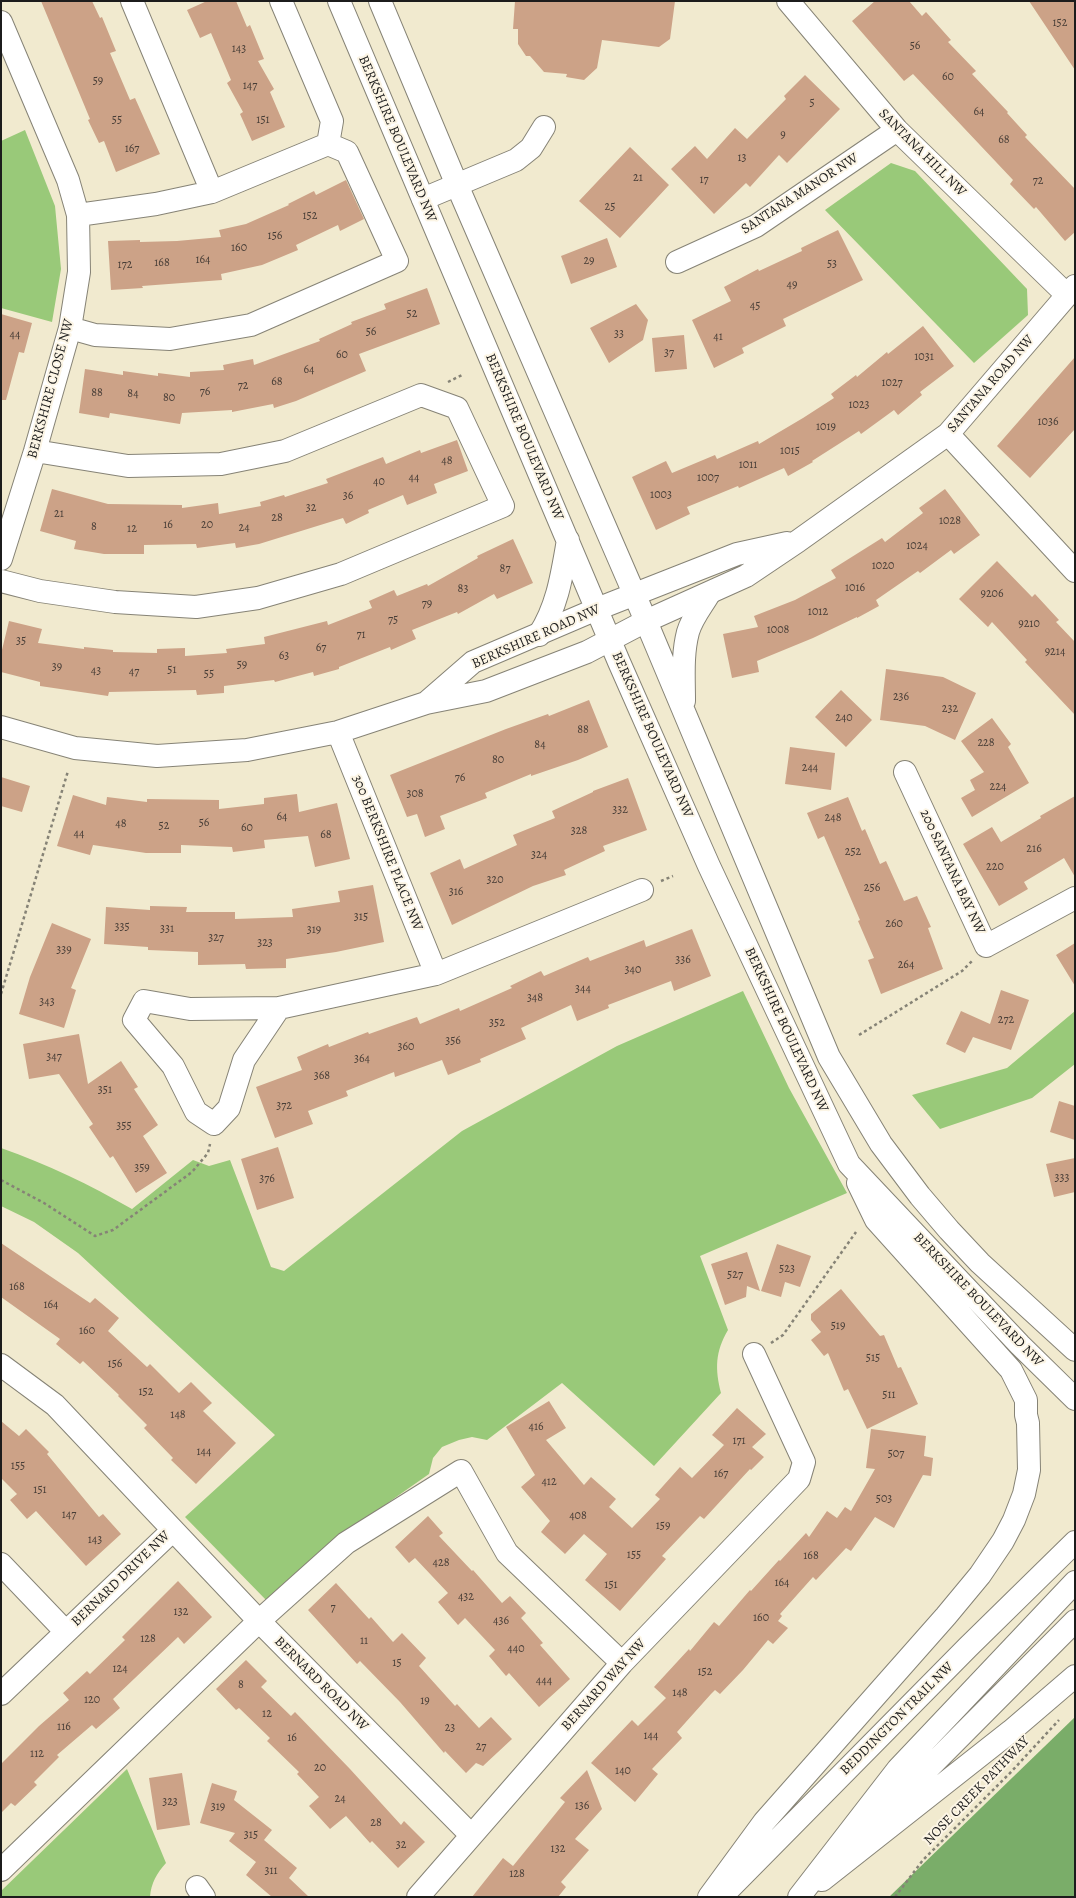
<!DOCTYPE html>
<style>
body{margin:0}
#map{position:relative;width:1076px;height:1898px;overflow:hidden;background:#f1eacf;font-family:Alegreya,serif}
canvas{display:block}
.frame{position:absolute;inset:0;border:2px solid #1c1c1c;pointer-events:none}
</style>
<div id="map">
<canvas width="1076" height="1898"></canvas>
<div class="frame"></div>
</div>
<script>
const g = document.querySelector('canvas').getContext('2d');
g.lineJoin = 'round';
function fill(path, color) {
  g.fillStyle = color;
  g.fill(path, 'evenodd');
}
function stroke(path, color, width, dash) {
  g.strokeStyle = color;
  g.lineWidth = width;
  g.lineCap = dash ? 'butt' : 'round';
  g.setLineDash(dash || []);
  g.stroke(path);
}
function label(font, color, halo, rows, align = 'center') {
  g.font = font + ' Alegreya,serif';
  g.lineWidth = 4;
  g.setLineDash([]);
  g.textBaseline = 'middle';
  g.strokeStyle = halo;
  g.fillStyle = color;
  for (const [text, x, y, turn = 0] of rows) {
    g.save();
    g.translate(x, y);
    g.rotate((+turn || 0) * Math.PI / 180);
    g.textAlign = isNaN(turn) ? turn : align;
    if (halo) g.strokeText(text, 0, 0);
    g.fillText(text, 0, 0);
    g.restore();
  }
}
const green = new Path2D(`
 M 25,130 L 55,206 L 61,269 L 52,322 L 1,308 L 1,141 Z
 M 891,163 L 915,171 L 1027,289 L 1028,315 L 974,363 L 825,210 Z
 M 743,991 L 789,1088 L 847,1193 L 700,1256 L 728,1330 C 715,1352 715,1369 721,1393 L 654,1466 L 562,1383 L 487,1440 L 472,1437 L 459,1440 L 442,1447 L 433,1458 L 429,1474 L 332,1542 L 267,1601 L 185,1517 L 275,1435 L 78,1253 L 34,1222 L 1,1206 L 1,1148 C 47,1164 90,1185 132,1209 L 193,1160 L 209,1166 L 230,1160 L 271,1267 L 284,1271 L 462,1131 L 617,1046 Z
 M 1075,1011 L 1075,1064 L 1032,1098 L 940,1129 L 912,1095 L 1007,1068 Z
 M 127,1769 L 166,1863 C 157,1873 151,1883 150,1897 L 1,1897 L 1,1891 Z`);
const forest = new Path2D(`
 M 1075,1717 L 1075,1897 L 889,1897 Z`);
const building = new Path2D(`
 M 41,1 L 92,1 L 100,18 L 102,17 L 116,51 L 110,53 L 130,100 L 135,98 L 160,154 L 116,172 L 104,141 L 99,143 L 88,120 L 90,119 Z
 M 207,1 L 236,1 L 247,27 L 250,25 L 264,59 L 258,61 L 274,89 L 270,92 L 285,127 L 252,141 L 240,114 L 243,112 L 227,83 L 231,80 L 211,33 L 200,38 L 187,10 Z
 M 515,1 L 675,1 L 670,39 L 659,47 L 602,40 L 597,68 L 584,80 L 566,77 L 567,74 L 544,72 L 530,56 L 526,56 L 518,44 L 518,29 L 513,29 Z
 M 875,1 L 909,1 L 922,16 L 926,12 L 951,40 L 948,42 L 976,71 L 972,74 L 1008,112 L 1007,113 L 1027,135 L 1025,137 L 1075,189 L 1075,232 L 1065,241 L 1036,207 L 1034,209 L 1010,184 L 1013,180 L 913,74 L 904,81 L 852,21 Z
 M 1029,1 L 1075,1 L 1075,70 Z
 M 805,75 L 840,109 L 787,163 L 779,155 L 750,187 L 746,183 L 714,214 L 671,169 L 695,146 L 707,159 L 735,128 L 747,139 L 786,99 L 784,96 Z
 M 630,147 L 669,185 L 620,238 L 579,201 Z
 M 346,180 L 364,219 L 340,231 L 338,225 L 296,245 L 298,250 L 262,265 L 221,274 L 222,280 L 142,286 L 143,288 L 111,290 L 108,241 L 140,240 L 140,242 L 177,241 L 221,237 L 219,230 L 246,224 L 289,205 L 288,204 L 314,191 L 316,195 Z
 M 838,230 L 863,280 L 783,319 L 786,326 L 742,348 L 744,353 L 714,368 L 692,320 L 731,301 L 724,287 L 758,269 L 759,271 L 802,251 L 801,248 Z
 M 607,238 L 617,267 L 571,284 L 561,256 Z
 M 427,288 L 440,324 L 359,354 L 366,371 L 296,401 L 274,408 L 273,404 L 232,412 L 232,410 L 182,413 L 180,424 L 110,413 L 109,418 L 79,413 L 85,369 L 123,375 L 123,371 L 158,376 L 158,373 L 190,377 L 190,372 L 224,370 L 223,365 L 253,359 L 254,365 L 320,341 L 319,339 L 352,324 L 351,322 L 386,309 L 384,304 Z
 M 636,304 L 648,320 L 643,340 L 609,363 L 590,328 Z
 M 1,314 L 32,323 L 24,353 L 19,352 L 6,400 L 1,400 Z
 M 923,326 L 954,366 L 920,392 L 922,395 L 898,415 L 894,410 L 861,434 L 859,431 L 812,461 L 813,462 L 788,476 L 784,468 L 739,488 L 738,486 L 687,507 L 690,514 L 656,530 L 632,477 L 666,461 L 672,473 L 715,455 L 717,459 L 758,441 L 759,444 L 803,418 L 834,398 L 831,394 L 856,375 L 857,377 L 887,352 L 888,354 Z
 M 684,335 L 687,369 L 655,372 L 652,338 Z
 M 1075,357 L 1075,429 L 1030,478 L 997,446 Z
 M 457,440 L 468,471 L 434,484 L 437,493 L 407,505 L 403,495 L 368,510 L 369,513 L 346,524 L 343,518 L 259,544 L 236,548 L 235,543 L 197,548 L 196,544 L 144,545 L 144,554 L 104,554 L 74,549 L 76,541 L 40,531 L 52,489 L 108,504 L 182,505 L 182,508 L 218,503 L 219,514 L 261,506 L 260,502 L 284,495 L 285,497 L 328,483 L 326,479 L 383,457 L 386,464 L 420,450 L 421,453 Z
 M 945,489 L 980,535 L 954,554 L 951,550 L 920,573 L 918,571 L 876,600 L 879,606 L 857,618 L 857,617 L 813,638 L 757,661 L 759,672 L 732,678 L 723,634 L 758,627 L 754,616 L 795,600 L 836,578 L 831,570 L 882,538 L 885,542 L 923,513 L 919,508 Z
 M 513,539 L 533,583 L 497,599 L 494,594 L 458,614 L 457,612 L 412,630 L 416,639 L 391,650 L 390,647 L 339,667 L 339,669 L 314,676 L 313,672 L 275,682 L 274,680 L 224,686 L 224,693 L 197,695 L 196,690 L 109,692 L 108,696 L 40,686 L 40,682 L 1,672 L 1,654 L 9,621 L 42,629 L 38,643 L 84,649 L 84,647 L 113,650 L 113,652 L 157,653 L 157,649 L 185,648 L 185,656 L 227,653 L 226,649 L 265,644 L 264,637 L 327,621 L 328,625 L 372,608 L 369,601 L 394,590 L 397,596 L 427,584 L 428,586 L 478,558 L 477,556 Z
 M 997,561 L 1032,597 L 1035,594 L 1059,620 L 1056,622 L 1075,642 L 1075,715 L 1025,662 L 1027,660 L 992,622 L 988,627 L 959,599 Z
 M 886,669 L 943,677 L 976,693 L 955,740 L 925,726 L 880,720 Z
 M 841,690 L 872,720 L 846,747 L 815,717 Z
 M 589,700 L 608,747 L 578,760 L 531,776 L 531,774 L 485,793 L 487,798 L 440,816 L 445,829 L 425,837 L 417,814 L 407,817 L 390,775 L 506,729 L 548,714 L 549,716 Z
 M 992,718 L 1011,744 L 1008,747 L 1029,783 L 972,817 L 961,798 L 975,790 L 970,780 L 984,772 L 961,741 Z
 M 790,747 L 835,753 L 831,790 L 785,784 Z
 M 1,777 L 30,786 L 22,812 L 1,806 Z
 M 628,778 L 647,830 L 603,846 L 605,851 L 564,870 L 566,875 L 533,886 L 452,925 L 430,873 L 460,859 L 464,869 L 517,845 L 513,835 L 555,818 L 552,811 L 593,792 L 593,791 Z
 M 297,794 L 299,812 L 337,803 L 350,859 L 315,867 L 308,836 L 264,840 L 265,848 L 233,852 L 232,847 L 181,845 L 181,853 L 146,853 L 93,845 L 90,855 L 57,846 L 73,795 L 106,805 L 107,797 L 147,802 L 147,799 L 219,800 L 219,809 L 264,804 L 264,798 Z
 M 1075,796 L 1075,877 L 1064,858 L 1024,882 L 1028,889 L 999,906 L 963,844 L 992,827 L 1001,842 L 1041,818 L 1040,816 Z
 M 848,797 L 862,831 L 865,829 L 880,864 L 886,861 L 904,901 L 917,896 L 931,927 L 928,928 L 943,969 L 881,994 L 868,960 L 874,958 L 858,921 L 860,920 L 824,836 L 818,839 L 807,813 Z
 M 373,885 L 384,942 L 336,952 L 286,959 L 286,968 L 246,969 L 245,964 L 198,965 L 198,952 L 148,950 L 148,947 L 104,944 L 106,907 L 150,910 L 150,906 L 187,907 L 186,912 L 235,912 L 235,919 L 293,917 L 292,909 L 340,902 L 338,891 Z
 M 52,923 L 91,939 L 71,988 L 76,990 L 64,1028 L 19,1014 L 30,977 Z
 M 692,929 L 711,976 L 674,991 L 671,981 L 608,1005 L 609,1008 L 577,1021 L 571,1005 L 521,1028 L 526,1039 L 480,1059 L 481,1062 L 448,1075 L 442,1060 L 395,1077 L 394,1072 L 346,1091 L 348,1096 L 308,1111 L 313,1124 L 275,1138 L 256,1087 L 302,1070 L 297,1057 L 328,1044 L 329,1047 L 368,1032 L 369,1034 L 417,1017 L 420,1024 L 459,1008 L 460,1011 L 512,988 L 510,986 L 541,971 L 544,976 L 588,957 L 590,961 L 644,940 L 646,947 Z
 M 1075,943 L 1075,986 L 1056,955 Z
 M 1001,990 L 1029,1000 L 1011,1050 L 973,1037 L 965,1053 L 946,1044 L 961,1011 L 990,1024 Z
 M 79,1034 L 88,1084 L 121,1061 L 138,1087 L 134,1089 L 158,1125 L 143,1136 L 167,1173 L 136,1193 L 113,1156 L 110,1158 L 89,1127 L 93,1124 L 59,1074 L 29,1079 L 23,1044 Z
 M 1059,1101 L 1075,1106 L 1075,1140 L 1050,1132 Z
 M 278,1147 L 294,1198 L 257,1210 L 241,1159 Z
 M 1075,1158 L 1075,1192 L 1054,1197 L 1046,1164 Z
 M 1,1243 L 90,1303 L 95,1298 L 119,1318 L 108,1331 L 147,1367 L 150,1364 L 179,1393 L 191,1382 L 212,1403 L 203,1411 L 236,1443 L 196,1484 L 171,1460 L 173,1458 L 144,1428 L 147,1425 L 118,1396 L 119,1395 L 83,1361 L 80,1364 L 56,1344 L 60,1339 L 1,1297 Z
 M 777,1244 L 811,1256 L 800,1287 L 785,1282 L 781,1297 L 761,1291 Z
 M 747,1252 L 760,1291 L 747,1286 L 746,1297 L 725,1305 L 711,1264 Z
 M 841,1289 L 880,1336 L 884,1335 L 898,1368 L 901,1367 L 918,1404 L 867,1429 L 848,1389 L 844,1391 L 828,1353 L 824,1356 L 811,1340 L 821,1332 L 811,1320 L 811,1314 Z
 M 549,1401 L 566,1428 L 546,1440 L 584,1485 L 591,1477 L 616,1499 L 609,1507 L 632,1528 L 660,1499 L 655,1495 L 680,1467 L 692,1478 L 724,1445 L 712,1435 L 737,1408 L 766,1434 L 752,1447 L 764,1457 L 751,1470 L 750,1469 L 704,1519 L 700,1516 L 662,1556 L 666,1559 L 620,1611 L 585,1580 L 607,1554 L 584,1534 L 565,1554 L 541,1532 L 550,1521 L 521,1487 L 535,1475 L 506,1427 Z
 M 1,1421 L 19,1436 L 26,1429 L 49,1452 L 47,1454 L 99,1517 L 103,1514 L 121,1534 L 86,1566 L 36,1511 L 27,1519 L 10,1500 L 17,1494 L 1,1478 Z
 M 871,1429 L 926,1436 L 924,1456 L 933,1458 L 931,1476 L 923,1475 L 894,1528 L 875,1517 L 851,1551 L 846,1548 L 816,1580 L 813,1577 L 780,1614 L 782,1616 L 778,1621 L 788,1628 L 773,1644 L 768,1640 L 743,1670 L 720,1694 L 715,1690 L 711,1694 L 677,1732 L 682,1738 L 652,1769 L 658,1774 L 635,1802 L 591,1763 L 632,1720 L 638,1726 L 666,1698 L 654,1687 L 689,1649 L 690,1651 L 714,1622 L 719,1626 L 750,1590 L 751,1591 L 779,1560 L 780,1561 L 806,1533 L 809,1537 L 827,1511 L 837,1518 L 845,1507 L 851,1511 L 875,1469 L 866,1468 Z
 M 428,1516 L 443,1533 L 439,1536 L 472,1571 L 473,1570 L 502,1603 L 510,1596 L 526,1613 L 521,1618 L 543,1643 L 540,1645 L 570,1679 L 539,1707 L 509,1673 L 506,1676 L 489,1656 L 495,1650 L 465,1618 L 458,1625 L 438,1602 L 448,1593 L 415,1558 L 409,1563 L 395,1547 Z
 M 178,1581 L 212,1617 L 184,1644 L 178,1637 L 113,1699 L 120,1708 L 96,1729 L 92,1725 L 57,1755 L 59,1757 L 34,1782 L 37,1785 L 15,1806 L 11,1803 L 1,1813 L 1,1764 L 39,1726 L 69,1700 L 63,1693 L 87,1671 L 90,1674 L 125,1640 L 122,1637 Z
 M 336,1583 L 369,1619 L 371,1617 L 393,1642 L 402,1633 L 426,1658 L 419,1666 L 455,1706 L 457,1704 L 479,1728 L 491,1717 L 512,1739 L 483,1766 L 476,1763 L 466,1773 L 445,1751 L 444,1753 L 400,1702 L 360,1661 L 357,1664 L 308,1610 Z
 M 246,1660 L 267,1681 L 261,1687 L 291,1716 L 295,1712 L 350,1769 L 401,1825 L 404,1821 L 425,1842 L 398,1868 L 372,1841 L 370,1843 L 346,1816 L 330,1829 L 309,1806 L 319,1797 L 297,1774 L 299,1772 L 267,1741 L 270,1738 L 239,1708 L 236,1710 L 216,1689 Z
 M 587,1770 L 602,1809 L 575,1839 L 589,1850 L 561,1882 L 566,1887 L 558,1897 L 472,1897 L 503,1858 L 513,1866 L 565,1802 L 560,1798 Z
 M 182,1773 L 190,1825 L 157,1830 L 149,1778 Z
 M 212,1783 L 237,1791 L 234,1800 L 272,1830 L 264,1840 L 297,1868 L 289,1878 L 309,1897 L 272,1897 L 246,1875 L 256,1862 L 229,1841 L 235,1833 L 200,1823 Z`);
const path = new Path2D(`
 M 448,382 L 464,374
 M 661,881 L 673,876
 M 1,994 L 68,771
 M 859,1035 L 962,971 L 972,961
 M 1,1180 L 44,1203 L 95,1236 L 113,1230 L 192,1172 L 208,1153 L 210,1144
 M 771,1343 L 783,1335 L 856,1232
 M 895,1897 L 923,1860 L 1011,1772 L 1059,1720`);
const minor = new Path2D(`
 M 132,1 L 212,192
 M 788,1 L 897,130 L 1067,295
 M 1,22 L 68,180 L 78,215 L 79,272 L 70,328 L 35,451 L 1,559
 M 423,199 L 516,160 L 531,148 L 544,127
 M 78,215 L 156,204 L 212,192 L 328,144 L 332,121 L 281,1
 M 677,262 L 756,226 L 897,130
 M 70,328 L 95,335 L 170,339 L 251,325 L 397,261 L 347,152 L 328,144
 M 948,434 L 1075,571
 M 1,581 L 40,591 L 115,602 L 196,607 L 258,598 L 341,574 L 503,506 L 457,408 L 421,395 L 285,451 L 221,464 L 128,466 L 35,451
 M 427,702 L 473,662 L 597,609 L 737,554 L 787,543
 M 1,727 L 75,748 L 157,756 L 247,750 L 338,732 L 426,703 L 486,691 L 587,652 L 646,621 L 746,576 L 798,541 L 948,434 L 1075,286
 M 338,732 L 436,974
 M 905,772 L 986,946 L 1075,898
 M 279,1008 L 244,1060 L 229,1108 L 214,1124 L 196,1112 L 173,1066 L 134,1020 L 144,1001 L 190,1009 L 279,1008 L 436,974 L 642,890
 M 1,1365 L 55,1405 L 259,1621 L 471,1835
 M 1,1564 L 66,1632
 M 1,1694 L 173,1530
 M 1,1870 L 259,1621 L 346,1543 L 461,1471 L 507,1553 L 622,1663
 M 197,1887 L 204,1897
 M 418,1897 L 622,1663 L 799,1479 L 804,1462 L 754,1354`);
const major = new Path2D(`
 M 339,1 L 619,662 L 709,866 L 849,1164 L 1020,1345 L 1075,1399
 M 380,1 L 457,185 L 646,621 L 829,1057 L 881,1144 L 920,1196 L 949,1230 L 980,1263 L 1075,1350
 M 539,635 C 558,605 562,574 568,540
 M 684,701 C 684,678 682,655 688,632 C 692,618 702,606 709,594
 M 859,1838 L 1075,1621
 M 822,1880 L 1011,1731 L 1075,1676
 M 726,1892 L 968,1647 L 1075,1542
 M 709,1897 L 764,1822 L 946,1616 L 980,1575 L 1003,1541 L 1014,1520 L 1024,1494 L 1029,1470 L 1028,1423 L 1026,1415 L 1026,1400 L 1011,1370 L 876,1220 L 858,1183
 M 799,1897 L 898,1769 L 1075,1582`);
const numberNames = [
 ["152",1060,23],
 ["56",915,46],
 ["143",239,49],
 ["60",948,77],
 ["59",98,81],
 ["147",250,86],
 ["5",812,103],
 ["64",979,112],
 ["55",117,120],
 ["151",263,120],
 ["9",783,135],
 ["68",1004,140],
 ["167",132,149],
 ["13",742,158],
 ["21",638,178],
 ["17",704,180],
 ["72",1038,181],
 ["25",610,207],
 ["152",310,216],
 ["156",275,236],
 ["160",239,248],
 ["164",203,260],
 ["29",589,261],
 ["168",162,263],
 ["53",832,264],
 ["172",125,265],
 ["49",792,285],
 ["45",755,306],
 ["52",412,314],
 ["56",371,332],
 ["33",619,334],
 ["44",15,335],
 ["41",718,337],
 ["37",669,353],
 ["60",342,355],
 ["1031",924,357],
 ["64",309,370],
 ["68",277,382],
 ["1027",892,383],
 ["72",243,386],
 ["76",205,392],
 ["88",97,393],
 ["84",133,394],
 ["80",169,398],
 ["1023",859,405],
 ["1036",1048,422],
 ["1019",826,427],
 ["1015",790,451],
 ["48",447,461],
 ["1011",748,465],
 ["44",414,478],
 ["1007",708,478],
 ["40",379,482],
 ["1003",661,495],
 ["36",348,496],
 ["32",311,508],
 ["21",59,514],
 ["28",277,518],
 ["1028",950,521],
 ["16",168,525],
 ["20",207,525],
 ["8",94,527],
 ["24",244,528],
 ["12",132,529],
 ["1024",917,546],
 ["1020",883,566],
 ["87",505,569],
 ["1016",855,588],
 ["83",463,589],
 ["9206",992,594],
 ["79",427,604],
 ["1012",818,612],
 ["75",393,620],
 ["9210",1029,624],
 ["1008",778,630],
 ["71",361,635],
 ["35",21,641],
 ["67",321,648],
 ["9214",1055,652],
 ["63",284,656],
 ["59",242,665],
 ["39",57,667],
 ["51",172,670],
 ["43",96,671],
 ["47",134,672],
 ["55",209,674],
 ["236",901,697],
 ["232",950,709],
 ["240",844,718],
 ["88",583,730],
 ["228",986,743],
 ["84",540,745],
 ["80",498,760],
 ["244",810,768],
 ["76",460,778],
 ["224",998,787],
 ["308",415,794],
 ["332",620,810],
 ["64",282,817],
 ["248",833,818],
 ["56",204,823],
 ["48",121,824],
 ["52",164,826],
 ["60",247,828],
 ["328",579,831],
 ["44",79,834],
 ["68",326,835],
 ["216",1034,849],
 ["252",853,852],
 ["324",539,855],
 ["220",995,867],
 ["320",495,880],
 ["256",872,888],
 ["316",456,892],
 ["315",361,917],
 ["260",894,924],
 ["335",122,927],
 ["331",167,929],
 ["319",314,930],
 ["327",216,938],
 ["323",265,943],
 ["339",64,950],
 ["336",683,960],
 ["264",906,965],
 ["340",633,970],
 ["344",583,989],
 ["348",535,998],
 ["343",47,1002],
 ["272",1006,1020],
 ["352",497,1023],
 ["356",453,1041],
 ["360",406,1047],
 ["347",54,1057],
 ["364",362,1059],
 ["368",322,1076],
 ["351",105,1090],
 ["372",284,1106],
 ["355",124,1126],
 ["359",142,1168],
 ["333",1062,1178],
 ["376",267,1179],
 ["523",787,1269],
 ["527",735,1275],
 ["168",17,1287],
 ["164",51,1305],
 ["519",838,1326],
 ["160",87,1331],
 ["515",873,1358],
 ["156",115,1364],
 ["152",146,1392],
 ["511",889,1395],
 ["148",178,1415],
 ["416",536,1427],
 ["171",739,1441],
 ["144",204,1452],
 ["507",896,1454],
 ["155",18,1466],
 ["167",721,1474],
 ["412",549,1482],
 ["151",40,1490],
 ["503",884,1499],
 ["147",69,1515],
 ["408",578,1516],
 ["159",663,1526],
 ["143",95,1540],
 ["155",634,1555],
 ["168",811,1556],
 ["428",441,1563],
 ["164",782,1583],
 ["151",611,1585],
 ["432",466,1597],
 ["7",333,1608],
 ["132",181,1612],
 ["160",761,1618],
 ["436",501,1621],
 ["128",148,1639],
 ["11",364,1641],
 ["440",516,1649],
 ["15",397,1663],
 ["124",120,1669],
 ["152",705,1672],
 ["444",544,1681],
 ["8",241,1685],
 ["148",680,1693],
 ["120",92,1700],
 ["19",425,1701],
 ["12",267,1714],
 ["116",64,1727],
 ["23",450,1728],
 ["144",651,1736],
 ["16",292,1738],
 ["27",481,1747],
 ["112",37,1754],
 ["20",320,1768],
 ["140",623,1771],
 ["24",340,1799],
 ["323",170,1802],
 ["136",582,1806],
 ["319",218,1807],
 ["28",376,1823],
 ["315",251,1835],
 ["32",401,1845],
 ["132",558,1849],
 ["311",271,1871],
 ["128",517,1874]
];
const streetNames = [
 ["BERKSHIRE BOULEVARD NW",397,139,67],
 ["SANTANA HILL NW",922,153,45],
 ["SANTANA MANOR NW",800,194,-33],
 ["SANTANA ROAD NW",991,384,-49],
 ["BERKSHIRE CLOSE NW",51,389,-75],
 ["BERKSHIRE BOULEVARD NW",524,437,67],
 ["BERKSHIRE ROAD NW",536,637,-24],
 ["BERKSHIRE BOULEVARD NW",652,735,66],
 ["300 BERKSHIRE PLACE NW",387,853,68],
 ["200 SANTANA BAY NW",952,872,65],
 ["BERKSHIRE BOULEVARD NW",786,1030,65],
 ["BERKSHIRE BOULEVARD NW",978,1300,46],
 ["BERNARD DRIVE NW",121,1579,-44],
 ["BERNARD ROAD NW",321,1684,45],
 ["BERNARD WAY NW",604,1685,-48],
 ["BEDDINGTON TRAIL NW",897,1719,-45],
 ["NOSE CREEK PATHWAY",977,1791,-46]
];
fill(green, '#99c979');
fill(forest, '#7aad69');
fill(building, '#cca287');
stroke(minor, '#868376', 24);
stroke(major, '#868376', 24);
stroke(path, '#868376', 2.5, [3, 3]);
stroke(minor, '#fff', 22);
stroke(major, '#fff', 22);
label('12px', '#483e37', null, numberNames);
label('14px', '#1c1c1c', '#fcf5e5', streetNames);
</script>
